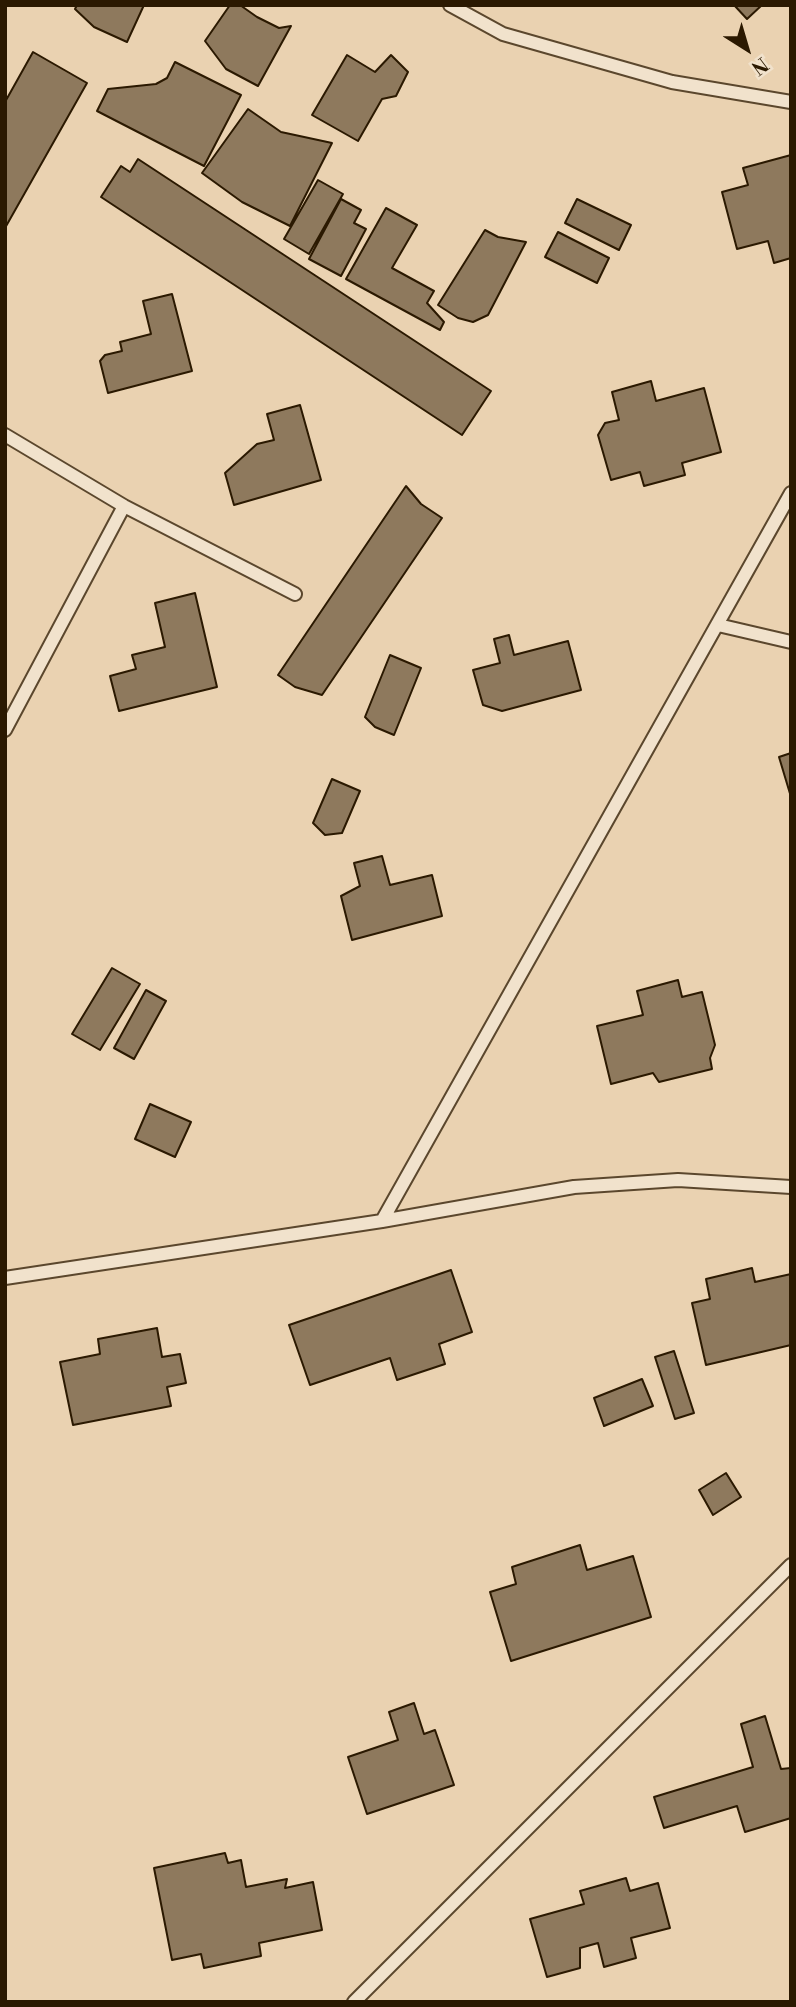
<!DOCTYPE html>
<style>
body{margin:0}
#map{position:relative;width:796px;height:2007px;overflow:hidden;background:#ead2b1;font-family:"Libre Bodoni",serif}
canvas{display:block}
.frame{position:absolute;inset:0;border:7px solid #2b1901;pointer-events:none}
.north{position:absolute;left:712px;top:14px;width:70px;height:70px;-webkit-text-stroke:5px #f1e2cc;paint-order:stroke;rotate:143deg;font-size:19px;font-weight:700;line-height:28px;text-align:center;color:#2b1901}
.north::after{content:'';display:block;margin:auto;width:24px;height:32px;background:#2b1901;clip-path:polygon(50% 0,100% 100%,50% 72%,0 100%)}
</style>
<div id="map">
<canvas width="796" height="2007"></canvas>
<div class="frame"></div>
<div class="north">N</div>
</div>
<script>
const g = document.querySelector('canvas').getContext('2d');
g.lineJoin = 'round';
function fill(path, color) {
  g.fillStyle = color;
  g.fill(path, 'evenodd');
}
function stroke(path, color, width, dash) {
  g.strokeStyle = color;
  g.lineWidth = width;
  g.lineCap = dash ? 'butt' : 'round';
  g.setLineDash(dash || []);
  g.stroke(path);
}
const building = new Path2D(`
 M 77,5 L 144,5 L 127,42 L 94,27 L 75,9 Z
 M 230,5 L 240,5 L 257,17 L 279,28 L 291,26 L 258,86 L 226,69 L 205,41 Z
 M 734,5 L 762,5 L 747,19 Z
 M 33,52 L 87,83 L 5,228 L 5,102 Z
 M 347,55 L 375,72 L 391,55 L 408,72 L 396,96 L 382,99 L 358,141 L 312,115 Z
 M 175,62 L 241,95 L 204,166 L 97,111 L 108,89 L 156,84 L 167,78 Z
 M 248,109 L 281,132 L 332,143 L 290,226 L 242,202 L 202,173 Z
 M 791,155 L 791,258 L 774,263 L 768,241 L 737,249 L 722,192 L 748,185 L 743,168 Z
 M 138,159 L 491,391 L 462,435 L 101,197 L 121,166 L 130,172 Z
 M 318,180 L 343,194 L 309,254 L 284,239 Z
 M 341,199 L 361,210 L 354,223 L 366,229 L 341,276 L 309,259 Z
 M 577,199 L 631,225 L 619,250 L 565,223 Z
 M 386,208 L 417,225 L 392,268 L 434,291 L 427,303 L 444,322 L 440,330 L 346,279 Z
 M 485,230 L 498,237 L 526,242 L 488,315 L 473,322 L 458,318 L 438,305 Z
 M 558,232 L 609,258 L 597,283 L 545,257 Z
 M 172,294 L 192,371 L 108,393 L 100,361 L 105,355 L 122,351 L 120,342 L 151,334 L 143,301 Z
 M 651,381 L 656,401 L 704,388 L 721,452 L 682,463 L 685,475 L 644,486 L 640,472 L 611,480 L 598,435 L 605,423 L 619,420 L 612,392 Z
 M 300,405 L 321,480 L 234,505 L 225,473 L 257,444 L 274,440 L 267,414 Z
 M 406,486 L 421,504 L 442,518 L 322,695 L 295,687 L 278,675 Z
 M 195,593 L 217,687 L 119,711 L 110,676 L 136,669 L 132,655 L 165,647 L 155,603 Z
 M 509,635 L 514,655 L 568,641 L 581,690 L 502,711 L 483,705 L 473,670 L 500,663 L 494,639 Z
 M 390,655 L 421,668 L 394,735 L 375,727 L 365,717 Z
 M 791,753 L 791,797 L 779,757 Z
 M 332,779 L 360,791 L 342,833 L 325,835 L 313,823 Z
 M 382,856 L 390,885 L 432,875 L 442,916 L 352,940 L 341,896 L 360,886 L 354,863 Z
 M 112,968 L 140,984 L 100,1050 L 72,1034 Z
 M 678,980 L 682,997 L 702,992 L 715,1045 L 710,1058 L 712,1069 L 659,1082 L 653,1073 L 611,1084 L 597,1026 L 643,1015 L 637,991 Z
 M 146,990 L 166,1001 L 134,1059 L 114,1048 Z
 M 150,1104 L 191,1122 L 175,1157 L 135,1139 Z
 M 752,1268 L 755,1282 L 791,1274 L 791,1345 L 706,1365 L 692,1303 L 710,1299 L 706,1279 Z
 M 451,1270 L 472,1332 L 439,1344 L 445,1364 L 397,1380 L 390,1358 L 310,1385 L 289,1325 Z
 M 157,1328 L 162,1357 L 180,1354 L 186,1383 L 167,1387 L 171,1406 L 73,1425 L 60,1362 L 100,1354 L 98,1339 Z
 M 674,1351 L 694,1413 L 675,1419 L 655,1357 Z
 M 642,1379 L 653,1406 L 604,1426 L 594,1398 Z
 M 726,1473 L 741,1497 L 713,1515 L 699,1490 Z
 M 580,1545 L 587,1570 L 633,1556 L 651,1617 L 511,1661 L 490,1592 L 516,1584 L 512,1567 Z
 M 414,1703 L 424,1734 L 435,1730 L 454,1785 L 367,1814 L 348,1757 L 398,1740 L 389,1712 Z
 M 765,1716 L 781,1769 L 791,1768 L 791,1818 L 745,1832 L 737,1806 L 664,1828 L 654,1797 L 753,1767 L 741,1724 Z
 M 225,1853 L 228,1863 L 241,1860 L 246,1887 L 287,1879 L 285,1888 L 313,1882 L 322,1930 L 259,1943 L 261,1956 L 204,1968 L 201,1954 L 172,1960 L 154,1868 Z
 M 626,1878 L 630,1891 L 658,1883 L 670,1928 L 631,1938 L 636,1958 L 604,1967 L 598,1943 L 580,1948 L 580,1968 L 547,1977 L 530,1919 L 584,1904 L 580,1891 Z`);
const service = new Path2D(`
 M 450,5 L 503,34 L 672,82 L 791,102
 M 5,435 L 124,506 L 295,594
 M 718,625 L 791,642
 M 5,730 L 124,506
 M 382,1221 L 791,493
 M 5,1278 L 382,1221 L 574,1187 L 678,1180 L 791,1187
 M 354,2002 L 791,1565`);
fill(building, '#8e795d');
stroke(building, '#2b1901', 2);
stroke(service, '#5b472d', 16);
stroke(service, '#f1e2cc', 12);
</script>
